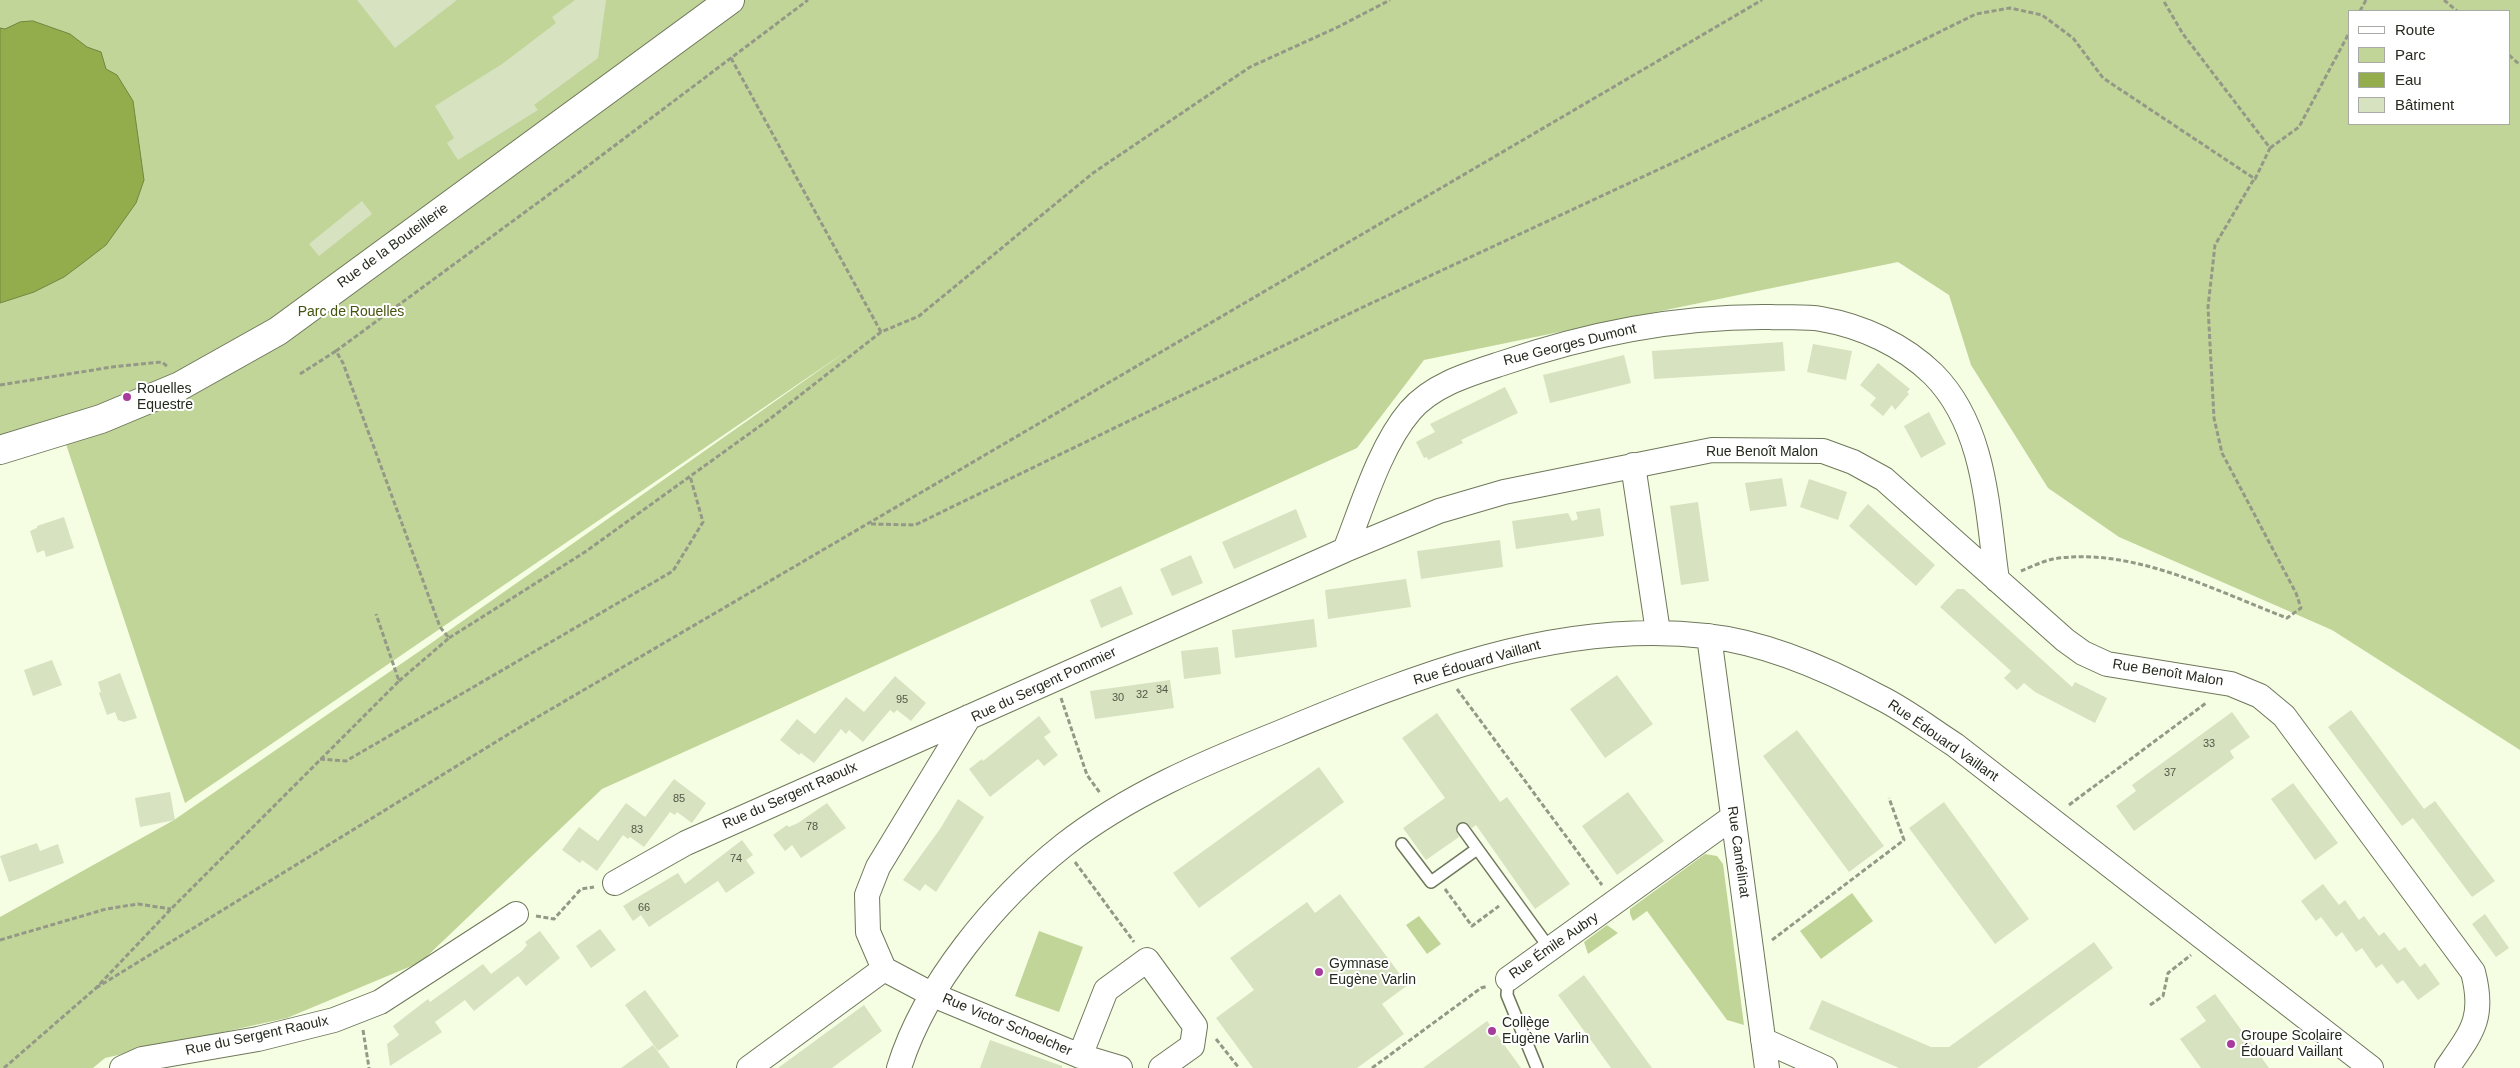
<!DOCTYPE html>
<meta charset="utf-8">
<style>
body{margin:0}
#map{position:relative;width:2520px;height:1068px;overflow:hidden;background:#f5fee3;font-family:Helvetica,sans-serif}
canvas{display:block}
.legend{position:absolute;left:2348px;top:10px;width:162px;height:115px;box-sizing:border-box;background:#fff;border:1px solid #a8aaa5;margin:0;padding:6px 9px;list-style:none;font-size:15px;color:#262a1e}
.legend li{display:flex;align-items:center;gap:10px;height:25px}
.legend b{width:25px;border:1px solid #a8aaa5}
</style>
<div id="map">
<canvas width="2520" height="1068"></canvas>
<ul class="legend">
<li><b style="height:6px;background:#fff"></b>Route</li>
<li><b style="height:14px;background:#c2d599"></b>Parc</li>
<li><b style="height:14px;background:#93ad4d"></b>Eau</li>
<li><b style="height:14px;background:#d7e2c0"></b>Bâtiment</li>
</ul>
</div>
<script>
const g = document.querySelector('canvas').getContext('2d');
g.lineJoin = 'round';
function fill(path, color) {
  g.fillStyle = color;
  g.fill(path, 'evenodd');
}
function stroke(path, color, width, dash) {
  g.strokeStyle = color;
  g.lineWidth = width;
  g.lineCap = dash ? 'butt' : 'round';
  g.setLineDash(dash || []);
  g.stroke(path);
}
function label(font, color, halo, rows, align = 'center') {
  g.font = font + ' Helvetica,sans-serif';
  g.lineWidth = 4;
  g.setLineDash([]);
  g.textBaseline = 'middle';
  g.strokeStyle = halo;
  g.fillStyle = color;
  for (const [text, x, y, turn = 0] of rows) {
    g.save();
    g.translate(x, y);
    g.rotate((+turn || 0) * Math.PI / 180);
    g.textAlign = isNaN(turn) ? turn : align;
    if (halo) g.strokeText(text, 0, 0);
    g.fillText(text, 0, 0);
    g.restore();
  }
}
const green = new Path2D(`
 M 0,0 L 2520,0 L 2520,750 L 2332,630 L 2119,537 L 2048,488 L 1971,365 L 1949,295 L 1898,262 L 1424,360 L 1357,448 L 602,789 L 421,962 L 287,1018 L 105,1058 L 93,1068 L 0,1068 L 0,917 L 174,820 L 427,646 L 848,350 L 185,803 L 58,420 L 0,435 ZM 2349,11 L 2509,11 L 2509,124 L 2349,124 Z
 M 1705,854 L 1717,856 L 1723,864 L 1744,1025 L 1727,1020 L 1647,911 L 1633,921 L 1630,914 L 1630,909 Z
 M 1852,893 L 1873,921 L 1821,959 L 1800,931 Z
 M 1419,916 L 1441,944 L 1427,954 L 1406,925 Z
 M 1607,925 L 1618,933 L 1588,954 L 1584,942 Z
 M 1039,931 L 1083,947 L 1059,1012 L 1015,996 Z`);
const water = new Path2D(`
 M 33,21 L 70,34 L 87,47 L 101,52 L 106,69 L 117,75 L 133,101 L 144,180 L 136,203 L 106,245 L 84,262 L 64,277 L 34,292 L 0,303 L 0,28 L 5,29 L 20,22 Z`);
const building = new Path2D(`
 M 357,0 L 457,0 L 395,48 Z
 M 575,0 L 606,0 L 598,58 L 534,105 L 538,110 L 458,160 L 447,143 L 454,138 L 435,106 L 502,64 L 556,23 L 552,17 Z
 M 362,201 L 372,214 L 319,256 L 309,244 Z
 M 1783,342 L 1785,371 L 1654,379 L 1652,351 Z
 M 1813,344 L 1852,351 L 1846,380 L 1807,372 Z
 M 1624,355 L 1631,383 L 1550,403 L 1543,375 Z
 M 1878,363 L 1910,389 L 1907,392 L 1909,394 L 1895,410 L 1892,405 L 1883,416 L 1870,405 L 1876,398 L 1860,385 Z
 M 1505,387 L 1518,413 L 1461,440 L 1463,443 L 1428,460 L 1427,457 L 1424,458 L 1416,442 L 1435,432 L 1430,424 Z
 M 1929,412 L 1946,444 L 1921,458 L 1904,426 Z
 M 1782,478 L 1787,506 L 1750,511 L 1745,483 Z
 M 1809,479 L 1847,492 L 1838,520 L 1800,507 Z
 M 1698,502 L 1709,581 L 1681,585 L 1670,506 Z
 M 1868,504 L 1935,565 L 1916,586 L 1849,526 Z
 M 1600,508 L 1604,536 L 1516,549 L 1512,521 L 1568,513 L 1572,521 L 1578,519 L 1576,512 Z
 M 1296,509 L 1307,537 L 1234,569 L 1222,542 Z
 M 64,517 L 74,548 L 46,557 L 44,550 L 37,553 L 30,531 L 37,528 L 37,526 Z
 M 1500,540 L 1503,567 L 1421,579 L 1417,551 Z
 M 1191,555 L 1203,583 L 1172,596 L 1160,569 Z
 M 1406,579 L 1411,607 L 1328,619 L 1325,590 Z
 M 1121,586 L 1133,614 L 1101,628 L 1090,600 Z
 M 1957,589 L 1964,589 L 2072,687 L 2075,682 L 2107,698 L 2095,723 L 2035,692 L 2024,683 L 2017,690 L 2004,678 L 2011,671 L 1940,607 Z
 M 1314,619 L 1317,647 L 1235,658 L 1232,630 Z
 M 1218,647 L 1221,674 L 1184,679 L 1181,651 Z
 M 52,660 L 62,685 L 33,696 L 24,670 Z
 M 120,673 L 137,718 L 124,722 L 118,720 L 115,712 L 107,715 L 99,693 L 101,692 L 98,682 Z
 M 1617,675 L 1653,724 L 1605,758 L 1570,709 Z
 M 895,676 L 926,703 L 911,721 L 897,710 L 894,713 L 890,710 L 863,742 L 849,730 L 846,734 L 841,729 L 814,763 L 801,753 L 799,755 L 780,740 L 797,719 L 815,734 L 846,697 L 864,712 Z
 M 1170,680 L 1174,708 L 1095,719 L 1090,691 Z
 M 2351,710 L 2424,809 L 2435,801 L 2495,881 L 2472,897 L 2413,818 L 2402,826 L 2328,727 Z
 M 2232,712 L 2250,737 L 2230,751 L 2234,758 L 2134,831 L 2116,806 L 2136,791 L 2132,785 Z
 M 1437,713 L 1500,802 L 1507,797 L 1570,884 L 1535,909 L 1476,825 L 1472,828 L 1466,822 L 1459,823 L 1456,829 L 1459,837 L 1426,860 L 1403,828 L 1445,798 L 1402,738 Z
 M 1039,716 L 1051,732 L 1044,737 L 1058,755 L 1044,766 L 1038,759 L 990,797 L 969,769 L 982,759 L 983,761 Z
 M 1797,730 L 1884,846 L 1849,872 L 1763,756 Z
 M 1319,767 L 1344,802 L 1199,908 L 1173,873 Z
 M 674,779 L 706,803 L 692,823 L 677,812 L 675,815 L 670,812 L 644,847 L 630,837 L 628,839 L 623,835 L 597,871 L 582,860 L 580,863 L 562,850 L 579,827 L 598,841 L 626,803 L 645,817 Z
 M 2293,783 L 2338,843 L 2315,860 L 2271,799 Z
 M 170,792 L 175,820 L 140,827 L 135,798 Z
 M 1628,792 L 1664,841 L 1617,875 L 1582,826 Z
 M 958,799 L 984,817 L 936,892 L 925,884 L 920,891 L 903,880 L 940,829 Z
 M 1944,802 L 2029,919 L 1995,944 L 1909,828 Z
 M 827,803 L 846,828 L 801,858 L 792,845 L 785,851 L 773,835 L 787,825 L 789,827 L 798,823 Z
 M 742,840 L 753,855 L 746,860 L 755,873 L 726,893 L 718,881 L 649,927 L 641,915 L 633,921 L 623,906 L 678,873 L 685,884 Z
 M 37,843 L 40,851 L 58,844 L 64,863 L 9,882 L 0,856 Z
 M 2323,884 L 2339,905 L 2345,900 L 2359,920 L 2364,916 L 2379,936 L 2384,932 L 2399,951 L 2405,947 L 2420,967 L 2425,963 L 2440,984 L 2418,1000 L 2403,980 L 2397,984 L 2382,964 L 2376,968 L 2362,948 L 2356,952 L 2342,932 L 2336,937 L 2321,917 L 2316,921 L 2301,901 Z
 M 1340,894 L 1408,985 L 1382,1004 L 1404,1034 L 1357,1068 L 1253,1068 L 1216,1018 L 1254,990 L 1230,958 L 1307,902 L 1315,913 Z
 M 2485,914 L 2509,948 L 2496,957 L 2472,924 Z
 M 600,929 L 616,950 L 591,968 L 576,946 Z
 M 540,931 L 560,958 L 526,986 L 518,976 L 474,1011 L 465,1000 L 435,1022 L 442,1032 L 390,1066 L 387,1044 L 399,1035 L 393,1026 L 428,999 L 430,1002 L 483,964 L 491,974 L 522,951 L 527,945 L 525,942 Z
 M 2094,942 L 2113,968 L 1977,1068 L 1899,1068 L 1809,1029 L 1822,1000 L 1931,1047 L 1949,1047 Z
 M 1584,975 L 1652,1068 L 1611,1068 L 1558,995 Z
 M 645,990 L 679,1036 L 658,1051 L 625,1005 Z
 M 2215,994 L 2269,1068 L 2201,1068 L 2180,1039 L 2206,1021 L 2196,1007 Z
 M 864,1005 L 882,1031 L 832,1068 L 778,1068 Z
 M 1487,1021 L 1521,1068 L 1423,1068 Z
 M 990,1040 L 1062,1066 L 1062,1068 L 980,1068 Z
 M 653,1045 L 670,1068 L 621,1068 Z`);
const path = new Path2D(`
 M 2444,0 L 2457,11
 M 2360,11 L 2366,0
 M 2509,55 L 2520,65
 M 731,58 L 881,332
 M 2270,148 L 2299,127 L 2349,33
 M 300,374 L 336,351
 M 0,385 L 112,367 L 162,362 L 168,367
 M 871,524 L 915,525 L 1361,308 L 1681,159 L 1976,14 L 2010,8 L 2042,15 L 2073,38 L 2103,78 L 2255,179 L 2270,148 L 2183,34 L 2163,0
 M 2021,571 C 2031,567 2043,561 2053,559 C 2131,546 2216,591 2287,618 L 2301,608 L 2296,593 L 2222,453 L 2214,418 L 2208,307 L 2215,245 L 2254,179
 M 449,638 L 585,552 L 771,418 L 881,332 L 919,316 L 1093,173 L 1250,67 L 1338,27 L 1390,0
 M 399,681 L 449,638 L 440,627 L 343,363 L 336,351 L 585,168 L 808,0
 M 1457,689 L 1602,885
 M 1061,698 L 1087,775 L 1100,793
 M 320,759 L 346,761 L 673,571 L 703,522 L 690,476
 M 2069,805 L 2206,703
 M 1075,862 L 1134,942
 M 1445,889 L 1472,926 L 1499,906
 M 536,916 L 554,919 L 581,889 L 594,887
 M 0,940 L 106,909 L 138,904 L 171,909
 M 1772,940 L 1904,840 L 1889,798
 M 96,988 L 512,732 L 1762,0
 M 2150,1005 L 2163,996 L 2168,973 L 2191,955
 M 363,1030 L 369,1068
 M 1216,1039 L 1239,1068
 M 4,1068 L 96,988 L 171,909 L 399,681 L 376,614
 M 1372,1068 L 1481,988 L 1488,986`);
const lane = new Path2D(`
 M 1463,829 L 1550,949
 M 1402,844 L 1431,882 L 1477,849
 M 1508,979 L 1507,995 L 1537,1068`);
const street = new Path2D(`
 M 1633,465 L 1658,632
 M 1345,550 C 1362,507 1380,446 1410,411 C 1432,385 1469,374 1500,364 C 1587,334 1678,316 1770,317 C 1787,318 1805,316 1821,319 C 1862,326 1903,345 1933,374 C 1986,427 1987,510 1997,580
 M 1709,636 L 1767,1068
 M 969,717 L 878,867 L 867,895 L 868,932 L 884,969 L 933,995 L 1080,1056 L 1120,1068
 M 615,883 L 686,843 L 1345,550 L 1439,511 L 1504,492 L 1712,450 L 1823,451 L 1853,462 L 1884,479 L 2065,640 L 2083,653 L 2107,664 L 2231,684 L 2260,696 L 2284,716 L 2473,972 C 2485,1018 2472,1032 2447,1068
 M 1508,979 L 1733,817
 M 1763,1040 L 1825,1068
 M 1080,1056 L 1106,990 L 1147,960 L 1195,1026 L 1192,1046 L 1161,1068
 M 122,1068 L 142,1059 L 258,1039 L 334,1020 L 380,1002 L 516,914
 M 749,1068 L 884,969
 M 899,1068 C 925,984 996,899 1064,845 C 1128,795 1204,763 1279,733 C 1413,677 1557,619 1706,636 C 1764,642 1829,670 1881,698 C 1907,711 1930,729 1955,745 L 2371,1068`);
const secondary = new Path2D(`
 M 0,450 L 101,419 L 180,386 L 278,331 L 730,0`);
const markers = [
 [127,397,5,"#a73c9c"],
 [1319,972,5,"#a73c9c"],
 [1492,1031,5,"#a73c9c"],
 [2231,1044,5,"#a73c9c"]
];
const numberNames = [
 ["34",1162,690],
 ["32",1142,695],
 ["30",1118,698],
 ["95",902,700],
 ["33",2209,744],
 ["37",2170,773],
 ["85",679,799],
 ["78",812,827],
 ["83",637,830],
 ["74",736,859],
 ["66",644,908]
];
const streetNames = [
 ["Rue de la Bouteillerie",393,246,-36],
 ["Rue Georges Dumont",1570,345,-14],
 ["Rue Benoît Malon",1762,452],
 ["Rue Édouard Vaillant",1477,663,-16],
 ["Rue Benoît Malon",2168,673,9],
 ["Rue du Sergent Pommier",1044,685,-25],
 ["Rue Édouard Vaillant",1943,741,35],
 ["Rue du Sergent Raoulx",790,796,-24],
 ["Rue Camélinat",1738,852,82],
 ["Rue Émile Aubry",1554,946,-35],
 ["Rue Victor Schoelcher",1007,1025,23],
 ["Rue du Sergent Raoulx",257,1036,-12]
];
const parkNames = [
 ["Parc de Rouelles",351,312]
];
const poiNames = [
 ["Rouelles",137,389],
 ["Equestre",137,405],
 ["Gymnase",1329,964],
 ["Eugène Varlin",1329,980],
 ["Collège",1502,1023],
 ["Eugène Varlin",1502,1039],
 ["Groupe Scolaire",2241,1036],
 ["Édouard Vaillant",2241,1052]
];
fill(green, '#c2d599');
fill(water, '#93ad4d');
stroke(water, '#72863f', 1);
fill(building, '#d7e2c0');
stroke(lane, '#6e785a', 14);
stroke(street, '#6e785a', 26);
stroke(secondary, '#6e785a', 30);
stroke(path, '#939986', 3, [5, 2.5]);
stroke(lane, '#fff', 11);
stroke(street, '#fff', 24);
stroke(secondary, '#fff', 28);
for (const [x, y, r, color] of markers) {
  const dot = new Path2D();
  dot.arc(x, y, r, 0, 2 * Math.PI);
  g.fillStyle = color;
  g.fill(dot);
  stroke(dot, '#fff', 2);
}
label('11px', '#525846', null, numberNames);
label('14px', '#262a1e', '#fff', streetNames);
label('14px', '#44540e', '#fff', parkNames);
label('14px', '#262a1e', '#fff', poiNames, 'left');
</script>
